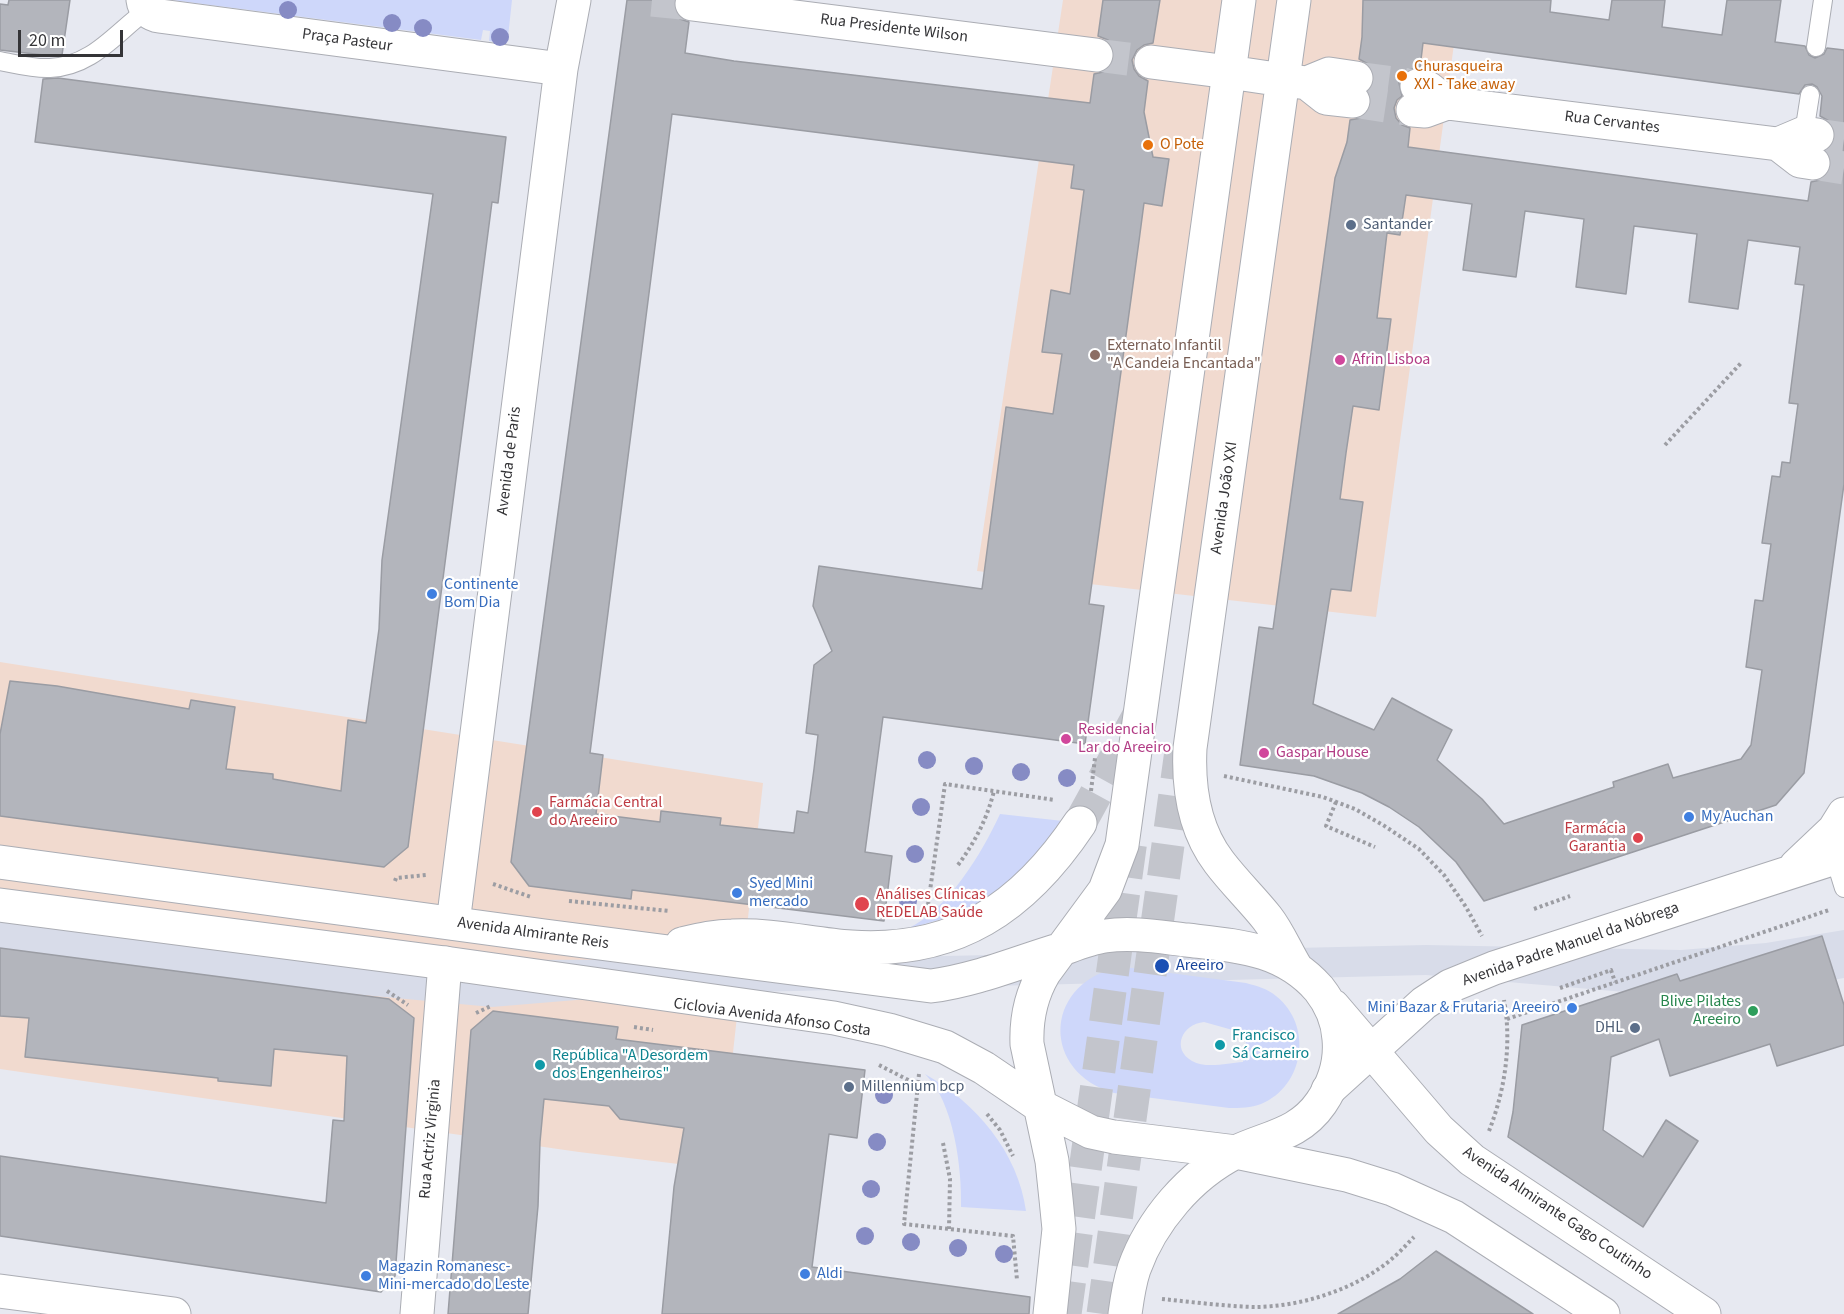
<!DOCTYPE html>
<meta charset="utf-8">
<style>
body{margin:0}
#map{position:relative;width:1844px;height:1314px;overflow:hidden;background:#e7e9f1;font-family:"Source Sans 3",sans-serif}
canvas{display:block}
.scale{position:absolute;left:18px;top:30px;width:105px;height:27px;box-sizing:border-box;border:3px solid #343437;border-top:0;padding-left:8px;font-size:18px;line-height:21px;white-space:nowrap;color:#343437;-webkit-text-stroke:4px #fff;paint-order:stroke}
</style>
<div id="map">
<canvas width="1844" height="1314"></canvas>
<div class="scale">20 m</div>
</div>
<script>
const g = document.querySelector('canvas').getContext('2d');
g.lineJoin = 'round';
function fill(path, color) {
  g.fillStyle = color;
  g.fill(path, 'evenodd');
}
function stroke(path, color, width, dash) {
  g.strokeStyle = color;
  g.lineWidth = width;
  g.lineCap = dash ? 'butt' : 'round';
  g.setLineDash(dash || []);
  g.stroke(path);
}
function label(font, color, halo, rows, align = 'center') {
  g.font = font + ' "Source Sans 3",sans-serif';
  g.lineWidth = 4.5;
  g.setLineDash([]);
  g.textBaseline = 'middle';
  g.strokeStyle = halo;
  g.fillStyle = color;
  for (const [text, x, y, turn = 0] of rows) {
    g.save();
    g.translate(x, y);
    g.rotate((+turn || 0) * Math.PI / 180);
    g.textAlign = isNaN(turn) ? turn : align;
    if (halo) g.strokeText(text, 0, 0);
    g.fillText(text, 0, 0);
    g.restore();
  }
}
const commercial = new Path2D(`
 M 1063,0 L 1460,0 L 1376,617 L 977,571 Z
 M 0,662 L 763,783 L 720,1169 L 579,1152 L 0,1069 Z`);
const built = new Path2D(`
 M 0,901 L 495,960 L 815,959 L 1426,945 L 1681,950 L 1766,943 L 1844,930 L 1844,978 L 1827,981 L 1683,997 L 1426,975 L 636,995 L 492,1007 L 288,988 L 0,949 Z`);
const green = new Path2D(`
 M 172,0 L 512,0 L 508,37 L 502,43 L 489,41 L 490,31 L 483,30 L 481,40 Z
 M 1000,814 L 1063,821 L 1016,878 L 969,909 L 956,915 L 907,929 C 948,910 982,853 1000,814 Z
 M 1115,968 L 1132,968 L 1246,983 C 1257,986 1268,989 1276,996 C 1313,1025 1305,1086 1261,1104 C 1251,1108 1240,1108 1229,1108 L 1114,1093 C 1042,1072 1043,987 1115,968 ZM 1204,1022 L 1247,1034 L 1243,1062 C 1228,1063 1206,1069 1192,1061 C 1171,1049 1182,1024 1204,1022 Z
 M 925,1074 C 976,1103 1018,1152 1026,1211 L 961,1207 C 962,1168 954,1102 925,1074 Z`);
const building = new Path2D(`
 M 9,0 L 70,0 L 62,55 L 52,56 L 0,50 L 0,4 L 8,5 Z
 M 627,0 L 674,0 L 675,12 L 680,19 L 689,22 L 685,53 L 734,61 L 1090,103 L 1094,74 L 1103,72 L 1111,67 L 1115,57 L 1113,47 L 1108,40 L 1098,36 L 1103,0 L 1160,0 L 1153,43 L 1144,45 L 1137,50 L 1132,60 L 1134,69 L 1139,76 L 1148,81 L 1144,112 L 1153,157 L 1169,159 L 1162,206 L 1144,203 L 1139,241 L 1089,604 L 1104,606 L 1085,744 L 883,717 L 865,852 L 892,856 L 884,921 L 632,890 L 631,899 L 529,886 L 511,862 ZM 672,114 L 1074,165 L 1071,188 L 1084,190 L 1070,294 L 1051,290 L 1042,352 L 1062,354 L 1053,414 L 1006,407 L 982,589 L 819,566 L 813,606 L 832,651 L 814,665 L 806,733 L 818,735 L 814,769 L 808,813 L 797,811 L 794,833 L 720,825 L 721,818 L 661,811 L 660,822 L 596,814 L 603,755 L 590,753 Z
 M 1363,0 L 1551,0 L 1550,12 L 1609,20 L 1612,0 L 1665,0 L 1662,27 L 1722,35 L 1727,0 L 1781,0 L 1775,42 L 1805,46 L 1809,55 L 1815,58 L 1824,54 L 1827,48 L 1844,50 L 1844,484 L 1804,773 L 1776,805 L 1484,901 L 1456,862 L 1419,827 L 1389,807 L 1362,793 L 1314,776 L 1240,765 L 1259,627 L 1273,629 L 1335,178 L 1347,142 L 1350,120 L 1361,118 L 1368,112 L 1371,104 L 1369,91 L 1374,81 L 1374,72 L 1368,64 L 1359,59 L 1362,37 ZM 1423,43 L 1799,94 L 1805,85 L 1812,84 L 1817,87 L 1822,96 L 1820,116 L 1829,121 L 1835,129 L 1835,138 L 1832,146 L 1826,151 L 1831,157 L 1831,166 L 1827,175 L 1820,180 L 1811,182 L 1808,201 L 1408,147 L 1410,128 L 1402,125 L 1396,118 L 1394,108 L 1397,100 L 1402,96 L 1399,83 L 1402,74 L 1410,69 L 1420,68 ZM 1406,195 L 1472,204 L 1463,270 L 1516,277 L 1525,211 L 1584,219 L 1576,287 L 1626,294 L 1634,226 L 1697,234 L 1689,302 L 1738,309 L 1748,240 L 1800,247 L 1795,284 L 1804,285 L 1789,403 L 1798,404 L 1790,463 L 1782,462 L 1780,477 L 1772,476 L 1762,543 L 1771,544 L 1763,601 L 1755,600 L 1746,667 L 1762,670 L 1751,745 L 1741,759 L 1673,778 L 1668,764 L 1613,782 L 1614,787 L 1504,824 L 1482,799 L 1437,760 L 1452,730 L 1392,698 L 1374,730 L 1313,704 L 1331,589 L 1351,591 L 1363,502 L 1340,499 L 1346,453 L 1353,406 L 1379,410 L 1391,319 L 1377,318 L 1387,233 L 1400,235 Z
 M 58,78 L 506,137 L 498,203 L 492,202 L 408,847 L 384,867 L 0,816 L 0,734 L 10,681 L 57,686 L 189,709 L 191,700 L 235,707 L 226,769 L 273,774 L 273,779 L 341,791 L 348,720 L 366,723 L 379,629 L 382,560 L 433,194 L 35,142 L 43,79 Z
 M 1822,936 L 1844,1005 L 1844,1045 L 1777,1066 L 1770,1044 L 1670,1076 L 1659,1039 L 1611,1057 L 1603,1130 L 1643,1157 L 1666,1120 L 1698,1141 L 1643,1227 L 1508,1137 L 1513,1112 L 1522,1025 L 1677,974 L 1680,981 Z
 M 0,948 L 389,999 L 414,1018 L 395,1276 L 381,1292 L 0,1236 L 0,1156 L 326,1203 L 333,1120 L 344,1121 L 347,1056 L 274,1049 L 271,1086 L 218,1081 L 218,1078 L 25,1057 L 29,1018 L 0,1016 Z
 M 493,1011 L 618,1027 L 616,1039 L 865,1070 L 857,1138 L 829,1134 L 812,1267 L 1030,1297 L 1029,1314 L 662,1314 L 674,1187 L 684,1128 L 620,1119 L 609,1106 L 544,1099 L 540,1142 L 538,1206 L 528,1314 L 448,1314 L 471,1030 Z
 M 1436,1251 L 1533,1314 L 1338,1314 L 1400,1279 Z`);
const streetTunnel = new Path2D(`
 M 652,0 L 692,4
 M 1096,55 L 1151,62
 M 1356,78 L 1417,86
 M 1353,101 L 1413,110
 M 1817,135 L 1844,139
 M 1813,163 L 1844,168`);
const primaryTunnel = new Path2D(`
 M 1080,823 L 1140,713
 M 1065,1314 L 1131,840
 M 1103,1314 L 1181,751`);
const path = new Path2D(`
 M 1665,445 L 1741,363
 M 1224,776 L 1323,797 L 1355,809 L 1383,825 L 1419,849 L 1444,875 L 1466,907 L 1482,936
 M 1091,791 L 1095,758
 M 1336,802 L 1326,826 L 1375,847
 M 958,865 C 975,842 987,819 994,791
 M 395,881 L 396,878 L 426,875
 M 493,884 L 531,897
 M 569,901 L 669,911
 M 928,905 L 945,784 L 1055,800
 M 1534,909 L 1570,896
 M 1560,988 L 1611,970 L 1615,982
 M 387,991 L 408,1005
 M 476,1013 L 491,1006
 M 1507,1019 L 1829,910
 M 634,1027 L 653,1030
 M 879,1065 L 918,1085
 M 919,1074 L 904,1224 L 1013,1236 L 1017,1280
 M 987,1114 L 1000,1130 L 1013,1156
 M 1489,1131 C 1505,1090 1512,1044 1504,1000
 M 943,1143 L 950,1179 L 949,1229
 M 1162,1299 C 1192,1302 1223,1306 1254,1307 C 1301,1307 1358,1289 1394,1257 C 1401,1251 1407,1244 1414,1237`);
const lane = new Path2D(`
 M 1816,47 L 1823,0
 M 0,61 C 16,64 34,69 50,68 C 93,66 115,33 147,10
 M 1804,133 L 1810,95
 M 1835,859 L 1844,888`);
const street = new Path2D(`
 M 143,0 C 144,9 151,15 160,16 L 561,69
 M 692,4 L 1096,55
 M 1151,62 L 1229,72
 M 1283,80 L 1307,83 L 1329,74 L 1356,78
 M 1307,83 L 1326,98 L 1353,101
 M 1417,86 L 1428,88 L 1447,103
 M 1413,110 L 1425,111 L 1447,103 L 1778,144 L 1804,133 L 1817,135
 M 1778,144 L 1800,161 L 1813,163
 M 1796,866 L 1834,830 L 1844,814
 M 453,923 L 561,69 L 574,0
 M 1328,1090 L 1424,1003 L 1450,986 L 1494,968 L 1844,855
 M 0,1291 L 174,1314
 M 417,1314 L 445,963`);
const primary = new Path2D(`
 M 1294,0 L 1190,748 C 1188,788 1194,829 1219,862 C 1234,882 1252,899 1267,918 C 1278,932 1286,951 1295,966
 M 1229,72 L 1283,80
 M 0,862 L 545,936 L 931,986 C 977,980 1018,962 1062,949 C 1076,944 1091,938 1105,936 C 1133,932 1160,937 1187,940 C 1238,946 1283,948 1319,989 C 1330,1003 1338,1021 1339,1039 C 1341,1061 1334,1084 1321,1103 C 1299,1135 1267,1137 1236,1152 C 1190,1175 1151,1221 1134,1269 C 1129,1284 1127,1299 1125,1314
 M 0,905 L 445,963 L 834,1018 L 889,1030 L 945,1047 L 984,1068 L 1040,1106 L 1091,1132 L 1114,1137 L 1236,1152 L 1347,1175 L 1392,1189 L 1454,1217 L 1603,1314
 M 682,944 C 699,940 715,936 732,936 C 772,934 811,944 851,947 C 956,954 1024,907 1080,823
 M 1333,1006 L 1439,1130 L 1472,1160 L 1704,1314
 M 1050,1314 L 1059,1229 L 1056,1199 L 1052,1161 L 1027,1044 C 1026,1018 1031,995 1044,973 L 1105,890 L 1122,845 L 1239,0`);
const trees = [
 [288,10],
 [392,23],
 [423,28],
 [500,37],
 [927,760],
 [974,766],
 [1021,772],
 [1067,778],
 [921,807],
 [915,854],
 [908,901],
 [884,1095],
 [877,1142],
 [871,1189],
 [865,1236],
 [911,1242],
 [958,1248],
 [1004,1254]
];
const markers = [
 [1402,76,6,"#e8710a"],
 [1148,145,6,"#e8710a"],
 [1351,225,6,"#5c6f8a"],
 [1095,355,6,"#8d6e63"],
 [1340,360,6,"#d1479c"],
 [432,594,6,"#3f7fe0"],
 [1066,739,6,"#d1479c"],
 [1264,753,6,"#d1479c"],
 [537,812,6,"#e0444e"],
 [1689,817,6,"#3f7fe0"],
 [1638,838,6,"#e0444e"],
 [737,893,6,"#3f7fe0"],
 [862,904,8,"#e0444e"],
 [1162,966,8,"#1a4fb4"],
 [1572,1008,6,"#3f7fe0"],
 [1753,1011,6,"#2e9e5b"],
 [1635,1028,6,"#5c6f8a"],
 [1220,1045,6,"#0f9aa8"],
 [540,1065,6,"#0f9aa8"],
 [849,1087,6,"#5c6f8a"],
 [805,1274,6,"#3f7fe0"],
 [366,1276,6,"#3f7fe0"]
];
const streetNames = [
 ["Rua Presidente Wilson",894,29,7],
 ["Praça Pasteur",347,41,8],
 ["Rua Cervantes",1612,123,7],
 ["Avenida de Paris",510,461,-83],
 ["Avenida João XXI",1225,498,-82],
 ["Avenida Almirante Reis",533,934,8],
 ["Avenida Padre Manuel da Nóbrega",1571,945,-19],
 ["Ciclovia Avenida Afonso Costa",772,1018,8],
 ["Rua Actriz Virginia",431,1139,-85],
 ["Avenida Almirante Gago Coutinho",1557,1214,34]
];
const foodNames = [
 ["Churasqueira",1414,67],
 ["XXI - Take away",1414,85],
 ["O Pote",1160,145]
];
const serviceNames = [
 ["Santander",1363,225],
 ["DHL",1623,1028,"right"],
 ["Millennium bcp",861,1087]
];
const educationNames = [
 ["Externato Infantil",1107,346],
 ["\"A Candeia Encantada\"",1107,364]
];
const hotelNames = [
 ["Afrin Lisboa",1352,360],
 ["Residencial",1078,730],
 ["Lar do Areeiro",1078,748],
 ["Gaspar House",1276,753]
];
const shopNames = [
 ["Continente",444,585],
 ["Bom Dia",444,603],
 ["My Auchan",1701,817],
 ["Syed Mini",749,884],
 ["mercado",749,902],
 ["Mini Bazar & Frutaria, Areeiro",1560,1008,"right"],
 ["Magazin Romanesc-",378,1267],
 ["Mini-mercado do Leste",378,1285],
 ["Aldi",817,1274]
];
const healthNames = [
 ["Farmácia Central",549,803],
 ["do Areeiro",549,821],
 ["Farmácia",1626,829,"right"],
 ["Garantia",1626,847,"right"],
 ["Análises Clínicas",876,895],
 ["REDELAB Saúde",876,913]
];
const transitNames = [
 ["Areeiro",1176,966]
];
const leisureNames = [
 ["Blive Pilates",1741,1002],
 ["Areeiro",1741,1020]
];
const cultureNames = [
 ["Francisco",1232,1036],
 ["Sá Carneiro",1232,1054],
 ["República \"A Desordem",552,1056],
 ["dos Engenheiros\"",552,1074]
];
fill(commercial, '#f1dacf');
fill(built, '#d8dce9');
fill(green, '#ced7fa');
fill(building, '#b3b5bc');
stroke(building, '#9a9ca3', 1.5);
stroke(streetTunnel, '#c3c5cc', 33, [33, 16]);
stroke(primaryTunnel, '#c3c5cc', 33, [33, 16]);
stroke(lane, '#abadb4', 20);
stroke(street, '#abadb4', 35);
stroke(primary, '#abadb4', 35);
stroke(path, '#9c9da3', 4, [3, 3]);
stroke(lane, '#fff', 18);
stroke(street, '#fff', 33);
stroke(primary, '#fff', 33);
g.fillStyle = '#868bc4';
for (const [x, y] of trees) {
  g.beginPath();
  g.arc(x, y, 9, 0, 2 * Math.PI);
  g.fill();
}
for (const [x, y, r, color] of markers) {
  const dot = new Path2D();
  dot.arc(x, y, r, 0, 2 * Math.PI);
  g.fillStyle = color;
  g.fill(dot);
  stroke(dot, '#fff', 2);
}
label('16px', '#343437', '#fff', streetNames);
label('16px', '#c56008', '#fff', foodNames, 'left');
label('16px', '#4e5e75', '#fff', serviceNames, 'left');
label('16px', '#785e54', '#fff', educationNames, 'left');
label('16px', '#b23c85', '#fff', hotelNames, 'left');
label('16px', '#366cbe', '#fff', shopNames, 'left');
label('16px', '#be3a42', '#fff', healthNames, 'left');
label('16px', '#164399', '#fff', transitNames, 'left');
label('16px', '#27864d', '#fff', leisureNames, 'right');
label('16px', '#0d838f', '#fff', cultureNames, 'left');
</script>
